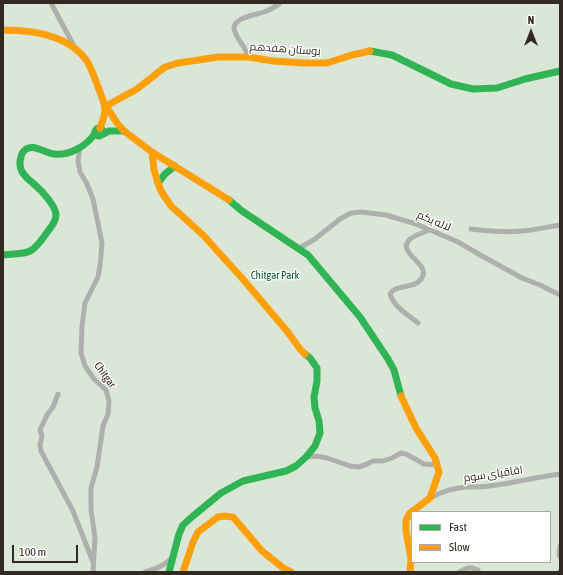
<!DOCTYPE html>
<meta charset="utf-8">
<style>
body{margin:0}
#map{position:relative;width:563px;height:575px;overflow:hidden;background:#f6ece0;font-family:"Asap Condensed",sans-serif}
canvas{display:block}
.frame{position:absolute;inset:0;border:4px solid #322a20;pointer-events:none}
.legend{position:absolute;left:411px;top:511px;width:140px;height:52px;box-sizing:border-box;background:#fdfdfd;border:1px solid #aca9a5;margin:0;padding:5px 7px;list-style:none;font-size:12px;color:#322a20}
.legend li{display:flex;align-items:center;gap:8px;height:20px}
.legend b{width:20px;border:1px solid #aca9a5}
.north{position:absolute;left:511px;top:12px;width:40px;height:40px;-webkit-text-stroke:3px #fdfdfd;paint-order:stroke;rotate:0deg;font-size:11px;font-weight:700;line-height:16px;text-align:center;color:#322a20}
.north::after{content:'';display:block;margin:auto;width:14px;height:18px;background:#322a20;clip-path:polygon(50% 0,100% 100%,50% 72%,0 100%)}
.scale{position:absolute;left:12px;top:545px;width:66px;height:18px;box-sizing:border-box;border:2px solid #322a20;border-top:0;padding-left:5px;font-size:12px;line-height:14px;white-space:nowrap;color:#322a20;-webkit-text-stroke:3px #fdfdfd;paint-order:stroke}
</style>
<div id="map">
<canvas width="563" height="575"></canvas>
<div class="frame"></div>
<ul class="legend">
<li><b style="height:5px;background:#30b455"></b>Fast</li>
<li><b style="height:5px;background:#ff9f0a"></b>Slow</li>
</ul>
<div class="north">N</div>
<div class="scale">100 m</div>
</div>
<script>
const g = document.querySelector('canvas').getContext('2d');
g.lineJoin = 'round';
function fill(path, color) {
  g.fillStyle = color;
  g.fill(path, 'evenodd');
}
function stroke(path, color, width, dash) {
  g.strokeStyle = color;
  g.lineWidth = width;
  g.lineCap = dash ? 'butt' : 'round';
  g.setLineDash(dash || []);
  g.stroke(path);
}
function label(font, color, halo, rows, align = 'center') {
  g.font = font + ' "Asap Condensed",Cairo,sans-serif';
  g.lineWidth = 3;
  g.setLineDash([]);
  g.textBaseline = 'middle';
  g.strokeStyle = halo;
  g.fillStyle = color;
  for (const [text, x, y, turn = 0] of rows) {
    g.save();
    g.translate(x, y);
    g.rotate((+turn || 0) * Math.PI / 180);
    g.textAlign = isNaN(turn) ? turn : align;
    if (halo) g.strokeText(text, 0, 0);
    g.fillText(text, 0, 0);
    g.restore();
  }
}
const green = new Path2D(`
 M 3,3 L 560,3 L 560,572 L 3,572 ZM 412,512 L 550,512 L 550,562 L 412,562 Z`);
const street = new Path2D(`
 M 51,3 L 75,48
 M 248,57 C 246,47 238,41 235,32 C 229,18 255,15 264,12 C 270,10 275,7 280,3
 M 80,147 L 78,161 L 80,172 L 87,184 L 93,199 L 102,243 L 100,266 L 98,277 L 85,303 L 82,326 L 81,353 L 85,366 L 94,379 L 106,390 L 109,401 L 108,414 L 103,426 L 97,467 L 91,488 L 91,510 L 95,538 L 93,572
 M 471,229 C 488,231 505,233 522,231 C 535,230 547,227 560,225
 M 298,249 L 315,239 L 340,219 L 351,213 L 361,212 L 386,215 L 416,224 L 458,242 L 482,256 L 522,278 L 540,285 L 560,295
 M 418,323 C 408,315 394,307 390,294 C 397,283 414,290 422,278 C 431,263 395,253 410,239 C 415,235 423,233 429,230
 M 58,394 L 53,407 L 47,415 L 40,430 L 42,436 L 40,445 L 41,451 L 73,511 L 93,562
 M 306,457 L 316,456 L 327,458 L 350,466 L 358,467 L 365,465 L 373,461 L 383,461 L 392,458 L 401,453 L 406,454 L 424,464 L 437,465
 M 430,498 C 441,492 453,488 466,487 C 474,487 482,487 490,486 C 514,483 536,477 560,474
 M 560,546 L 559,555 L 560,557
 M 145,572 C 155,569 164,566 172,558
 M 459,572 C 467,568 469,566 478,570 L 478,572
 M 559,572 L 560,571`);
const fast = new Path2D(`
 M 370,51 L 392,55 L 451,84 L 473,89 L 497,88 L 525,79 L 560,71
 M95 132a4 4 0 1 1 8 0a4 4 0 1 1-8 0Z
 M 103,134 L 109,131 L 124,131
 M 158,183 L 165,174 L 175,166
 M 229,200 L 242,211 L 308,255 L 360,317 L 388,359 L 394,370 L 401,396
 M 3,255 C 12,253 22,255 30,251 C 38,247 43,238 48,231 C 52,226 56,221 56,215 C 56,206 42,191 35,185 C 27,178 19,173 20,161 C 21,158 21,154 23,152 C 31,141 44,153 54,154 C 69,156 87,146 95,133
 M 169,572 L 179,534 L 183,525 L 193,516 L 221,493 L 243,481 L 286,471 L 296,466 L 306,457 L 315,446 L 320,433 L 319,421 L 315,408 L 314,397 L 317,381 L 317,368 L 310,358 L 305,354`);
const slow = new Path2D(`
 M 3,30 C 32,30 69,35 87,61 C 91,68 94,76 97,84 C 104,104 109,107 100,128
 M 152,152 L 124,131 L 117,123 L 106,106 L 137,89 L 165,67 L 178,63 L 218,57 L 248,57 L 273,61 L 304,63 L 327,63 L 352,55 L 370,51
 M 229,200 L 152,152 L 154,170 L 158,183 L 161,191 L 171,206 L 203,235 L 241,277 L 287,331 L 300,349 L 305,354
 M 401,396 L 416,428 L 435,458 L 439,472 L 430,498 L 410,513 L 406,520 L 406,531 L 411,559 L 410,572
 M 183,572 L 193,542 L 198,532 L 218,517 L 225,516 L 233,517 L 262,551 L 282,567 L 291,572`);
const streetNames = [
 ["بوستان هفدهم",285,49,4],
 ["لاله یکم",434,221,23],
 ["Chitgar",105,375,54],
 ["اقاقیای سوم",493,474,-8]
];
const parkNames = [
 ["Chitgar Park",275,276]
];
fill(green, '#dae6d6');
stroke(street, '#aeb0ad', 5);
stroke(fast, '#30b455', 7);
stroke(slow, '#ff9f0a', 7);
label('11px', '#322a20', '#fdfdfd', streetNames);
label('11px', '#055732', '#fdfdfd', parkNames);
</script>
